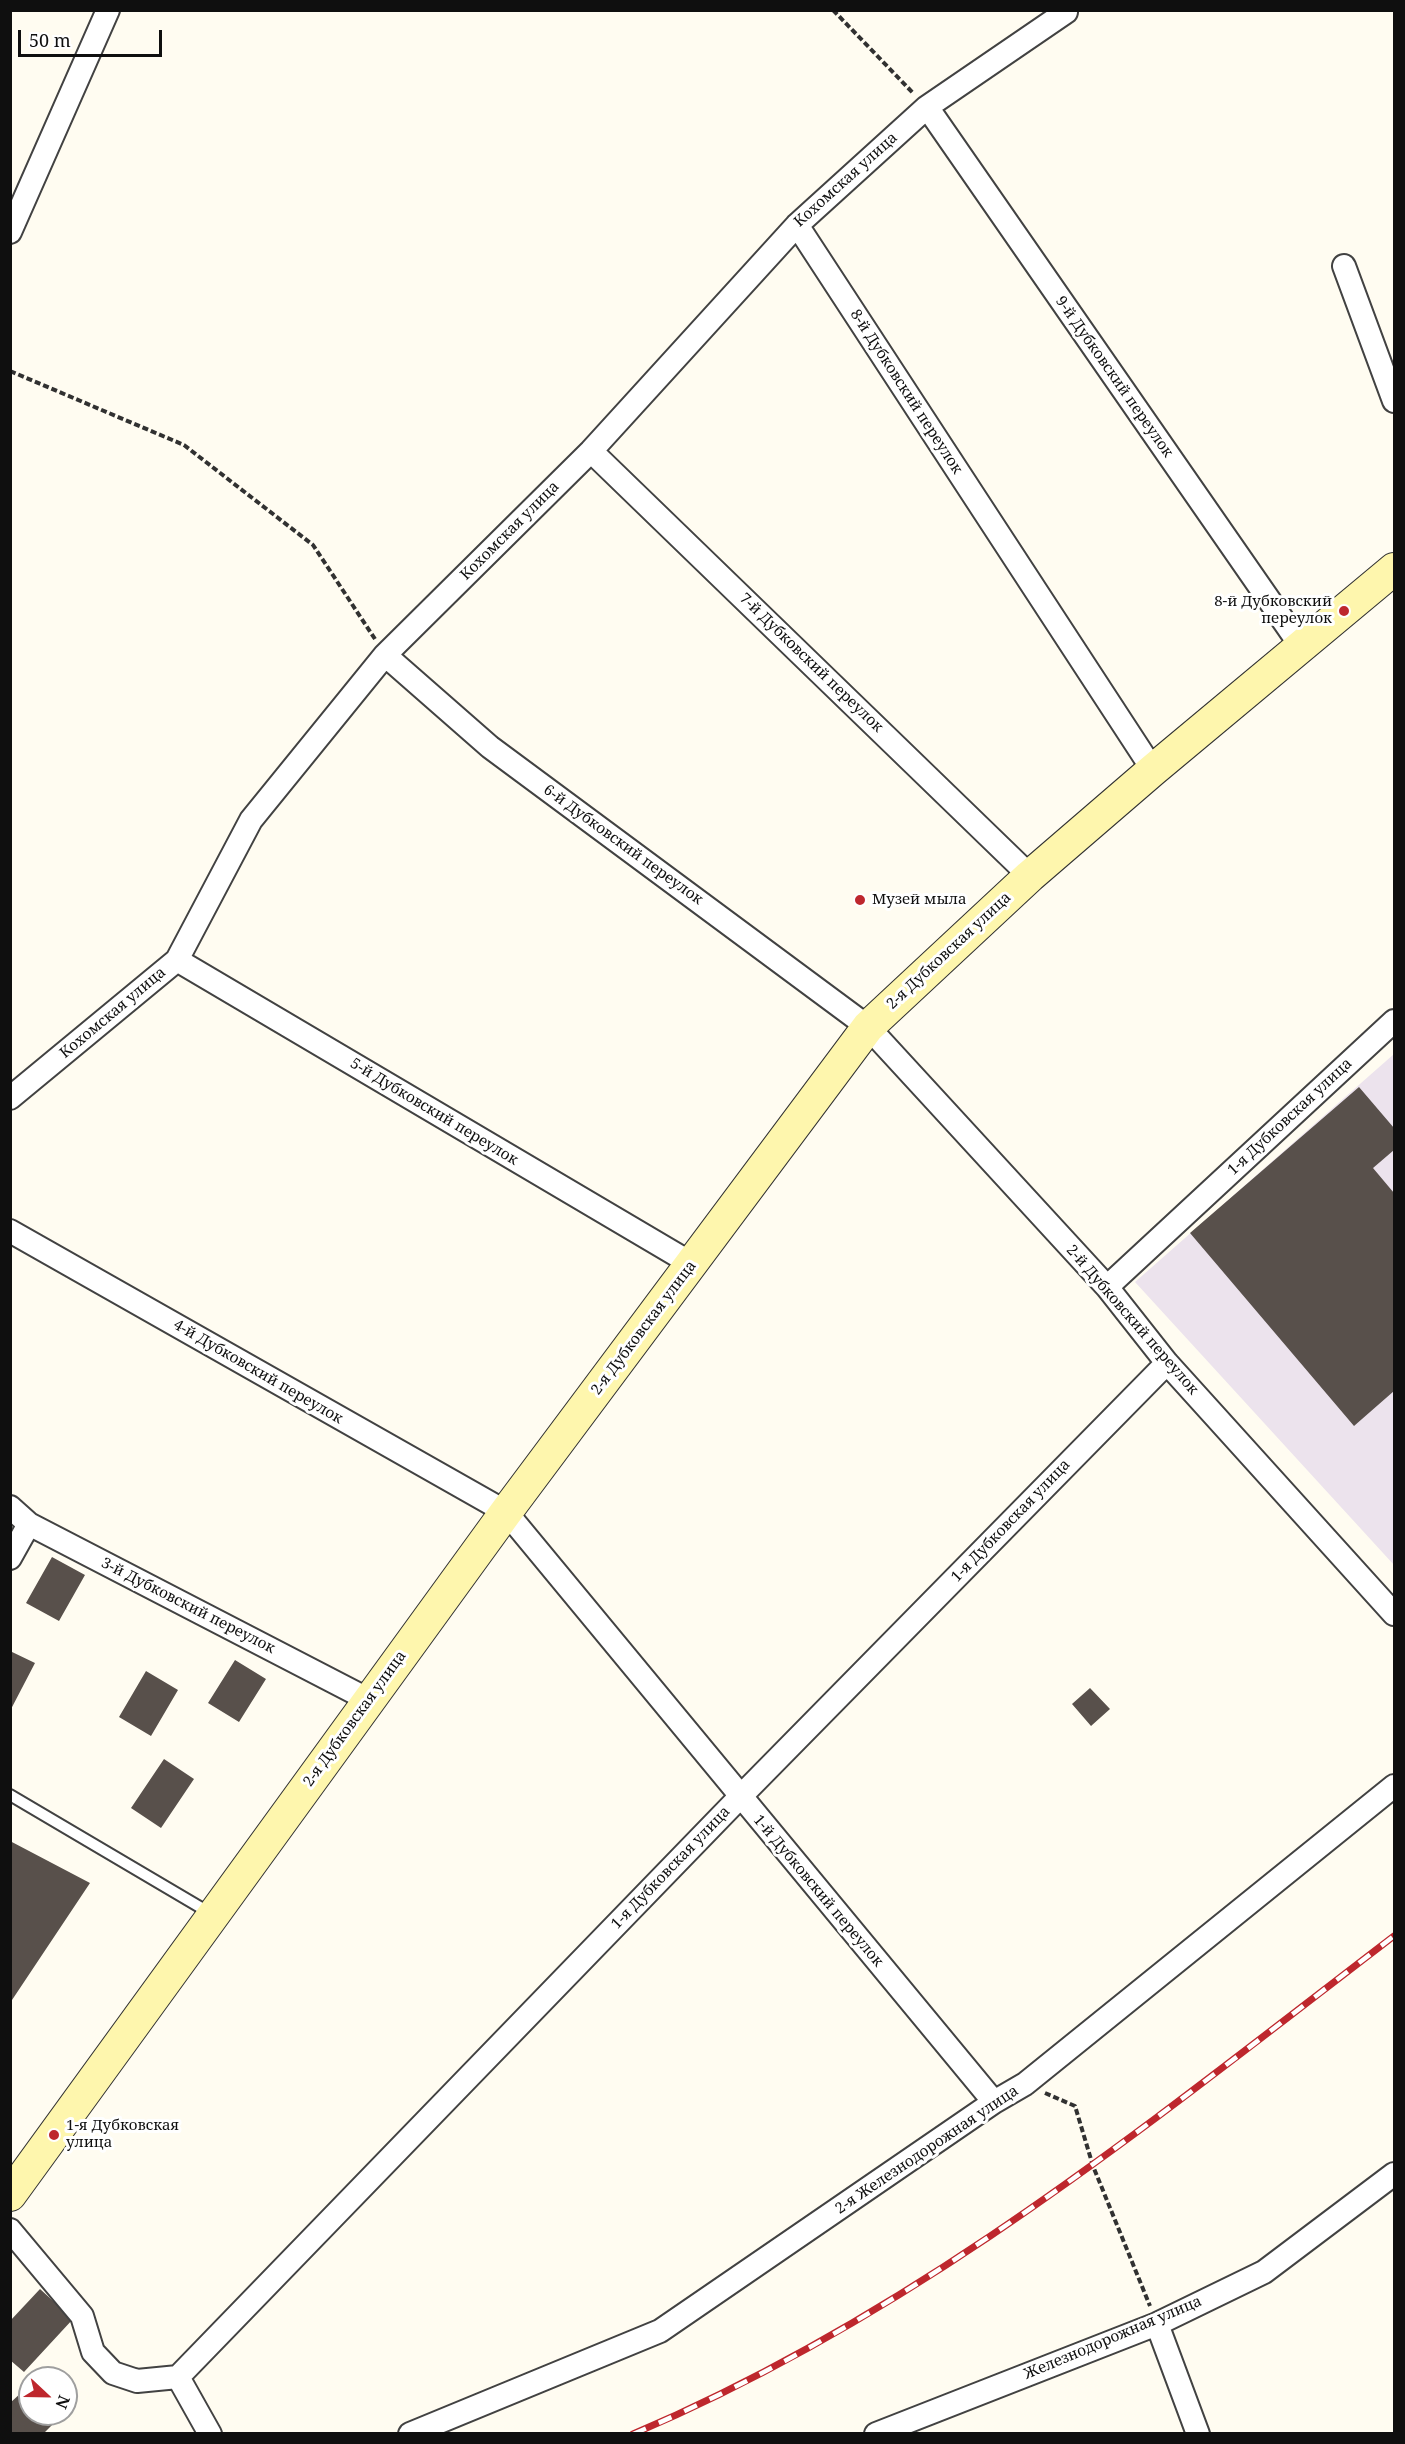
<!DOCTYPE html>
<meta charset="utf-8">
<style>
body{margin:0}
#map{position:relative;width:1405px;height:2444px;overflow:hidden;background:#fffcf1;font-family:"Noto Serif",serif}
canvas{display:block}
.frame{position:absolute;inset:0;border:12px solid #0f0f0f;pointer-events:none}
.north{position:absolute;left:18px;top:2366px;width:60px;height:60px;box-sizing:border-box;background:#fff;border:2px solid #9f9f9f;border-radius:50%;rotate:112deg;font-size:16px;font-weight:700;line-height:24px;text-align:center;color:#0f0f0f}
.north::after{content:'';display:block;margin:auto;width:21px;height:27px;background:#be272d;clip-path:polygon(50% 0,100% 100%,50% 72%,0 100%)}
.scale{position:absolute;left:18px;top:30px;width:144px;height:27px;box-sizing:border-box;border:3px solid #0f0f0f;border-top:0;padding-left:8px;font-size:18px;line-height:21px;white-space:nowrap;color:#0f0f0f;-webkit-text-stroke:4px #fff;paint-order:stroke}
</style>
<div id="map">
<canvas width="1405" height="2444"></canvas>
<div class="frame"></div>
<div class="north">N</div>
<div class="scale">50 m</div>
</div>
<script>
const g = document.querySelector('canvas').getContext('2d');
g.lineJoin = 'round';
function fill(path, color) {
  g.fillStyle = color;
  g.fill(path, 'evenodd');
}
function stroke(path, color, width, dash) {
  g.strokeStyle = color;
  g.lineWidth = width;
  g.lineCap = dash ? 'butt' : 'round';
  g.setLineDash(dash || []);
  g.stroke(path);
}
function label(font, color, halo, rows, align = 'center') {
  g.font = font + ' "Noto Serif",serif';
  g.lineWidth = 6;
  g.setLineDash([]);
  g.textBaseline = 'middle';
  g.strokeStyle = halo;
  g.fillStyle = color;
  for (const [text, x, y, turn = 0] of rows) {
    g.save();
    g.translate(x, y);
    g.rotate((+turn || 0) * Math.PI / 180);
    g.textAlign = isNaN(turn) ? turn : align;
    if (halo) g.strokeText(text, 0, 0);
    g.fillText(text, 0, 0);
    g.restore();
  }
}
const industrial = new Path2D(`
 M 1394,1054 L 1394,1565 L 1135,1282 Z`);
const building = new Path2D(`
 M 1359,1087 L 1394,1128 L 1394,1150 L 1373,1168 L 1394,1193 L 1394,1391 L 1354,1426 L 1190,1233 Z
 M 52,1557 L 85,1575 L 59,1621 L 26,1603 Z
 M 10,1651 L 35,1663 L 10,1711 Z
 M 235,1660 L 266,1679 L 239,1722 L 208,1703 Z
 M 146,1671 L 178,1690 L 151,1736 L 119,1717 Z
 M 1090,1688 L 1110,1709 L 1091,1726 L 1072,1704 Z
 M 164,1759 L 194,1779 L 161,1828 L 131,1808 Z
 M 10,1841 L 90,1883 L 10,2003 Z
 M 40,2289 L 73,2319 L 24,2372 L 10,2360 L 10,2321 Z
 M 22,2392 L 30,2400 L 30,2414 L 45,2414 L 54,2423 L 43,2434 L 10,2434 L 10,2403 Z`);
const path = new Path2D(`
 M 833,10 L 914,94
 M 10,371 L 184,445 L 313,545 L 375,639
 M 1045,2093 L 1075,2106 L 1093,2166 L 1150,2306`);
const service = new Path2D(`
 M 10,1795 L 210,1913`);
const minor = new Path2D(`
 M 927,107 L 1301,646
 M 797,225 L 1153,770
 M 10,232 L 108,10
 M 1344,266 L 1394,401
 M 591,451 L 1030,876
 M 385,655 L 490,747 L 868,1027 L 1107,1287 L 1167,1363 L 1394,1614
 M 177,960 L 692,1264
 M 10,1098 L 177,960 L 251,820 L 385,655 L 591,451 L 797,225 L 927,107 L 1066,12
 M 10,1231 L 506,1512 L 994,2102
 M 1107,1287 L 1394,1021
 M 10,1507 L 29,1524 L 369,1700
 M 10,1558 L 29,1524
 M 10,2230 L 82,2316 L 93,2352 L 113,2373 L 137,2381 L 178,2377
 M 1157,2324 L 1198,2434
 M 178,2377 L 740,1797 L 1167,1363
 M 178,2377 L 210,2434
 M 410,2434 L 660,2331 L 994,2102 L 1025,2084 L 1394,1786
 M 876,2434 L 1157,2324 L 1264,2272 L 1394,2174`);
const secondary = new Path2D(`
 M 10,2195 L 506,1512 L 868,1027 L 1030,876 L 1153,770 L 1394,569`);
const rail = new Path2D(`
 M 633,2434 C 918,2313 1151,2122 1394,1936`);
const markers = [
 [1344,611,6,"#be272d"],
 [860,900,6,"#be272d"],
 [54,2135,6,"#be272d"]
];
const streetNames = [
 ["Кохомская улица",846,180,-42],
 ["9-й Дубковский переулок",1114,377,55],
 ["8-й Дубковский переулок",906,392,57],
 ["Кохомская улица",510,531,-45],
 ["7-й Дубковский переулок",811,663,44],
 ["6-й Дубковский переулок",623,845,36],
 ["2-я Дубковская улица",949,951,-43],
 ["Кохомская улица",113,1013,-40],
 ["5-й Дубковский переулок",434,1112,31],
 ["1-я Дубковская улица",1290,1117,-43],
 ["2-й Дубковский переулок",1132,1320,49],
 ["2-я Дубковская улица",644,1328,-53],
 ["4-й Дубковский переулок",258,1372,30],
 ["1-я Дубковская улица",1011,1521,-46],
 ["3-й Дубковский переулок",188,1606,27],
 ["2-я Дубковская улица",355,1719,-54],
 ["1-я Дубковская улица",671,1868,-46],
 ["1-й Дубковский переулок",818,1891,50],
 ["2-я Железнодорожная улица",927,2150,-34],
 ["Железнодорожная улица",1113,2338,-23]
];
const poiNames = [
 ["8-й Дубковский",1332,602,"right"],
 ["переулок",1332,619,"right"],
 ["Музей мыла",872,900],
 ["1-я Дубковская",66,2126],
 ["улица",66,2143]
];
fill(industrial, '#ece3ed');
fill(building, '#58504b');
stroke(service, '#424242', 14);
stroke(minor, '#424242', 26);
stroke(secondary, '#313131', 34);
stroke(path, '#313131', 4, [6, 3]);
stroke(service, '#fff', 10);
stroke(minor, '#fff', 22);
stroke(secondary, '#fef6ad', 32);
stroke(rail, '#be272d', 7);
stroke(rail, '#fff', 4.5, [14]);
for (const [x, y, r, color] of markers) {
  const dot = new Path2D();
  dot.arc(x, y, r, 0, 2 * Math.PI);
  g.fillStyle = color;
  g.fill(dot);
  stroke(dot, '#fff', 2);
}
label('15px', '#0f0f0f', '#fff', streetNames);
label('15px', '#0f0f0f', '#fff', poiNames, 'left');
</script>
